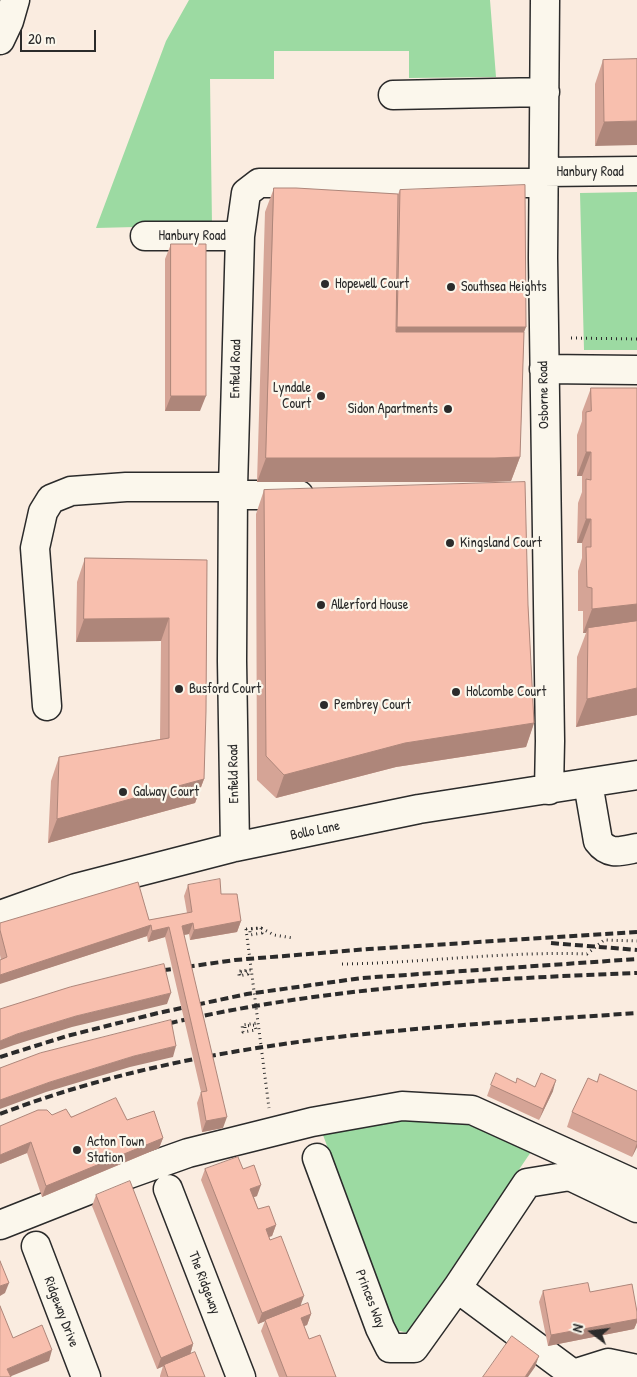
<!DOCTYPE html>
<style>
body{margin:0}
#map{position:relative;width:637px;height:1377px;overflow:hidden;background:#faece0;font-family:"Patrick Hand",sans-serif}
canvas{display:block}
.north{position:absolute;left:567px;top:1307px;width:50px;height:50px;-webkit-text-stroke:4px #fbf7ec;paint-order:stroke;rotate:285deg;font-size:14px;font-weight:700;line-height:20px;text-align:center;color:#2b2b2b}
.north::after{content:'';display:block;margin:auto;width:18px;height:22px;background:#2b2b2b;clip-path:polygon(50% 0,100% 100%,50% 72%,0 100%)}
.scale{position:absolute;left:20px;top:30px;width:76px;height:22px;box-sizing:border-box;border:2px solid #2b2b2b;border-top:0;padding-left:6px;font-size:15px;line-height:18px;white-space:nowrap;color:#2b2b2b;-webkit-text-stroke:4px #fbf7ec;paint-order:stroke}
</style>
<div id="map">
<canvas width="637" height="1377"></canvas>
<div class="north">N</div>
<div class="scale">20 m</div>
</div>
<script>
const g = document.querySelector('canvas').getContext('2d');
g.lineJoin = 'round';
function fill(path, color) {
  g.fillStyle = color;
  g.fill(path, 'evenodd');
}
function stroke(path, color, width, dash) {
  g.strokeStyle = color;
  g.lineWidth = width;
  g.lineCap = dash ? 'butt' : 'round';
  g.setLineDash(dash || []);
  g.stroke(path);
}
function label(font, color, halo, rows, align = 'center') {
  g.font = font + ' "Patrick Hand",sans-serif';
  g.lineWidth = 4.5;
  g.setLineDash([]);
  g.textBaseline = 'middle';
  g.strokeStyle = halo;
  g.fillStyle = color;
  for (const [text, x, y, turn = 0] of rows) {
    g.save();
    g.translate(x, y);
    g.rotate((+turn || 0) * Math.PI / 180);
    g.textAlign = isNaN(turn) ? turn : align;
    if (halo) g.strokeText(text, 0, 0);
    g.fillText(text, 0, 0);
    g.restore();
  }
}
const green = new Path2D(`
 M 189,0 L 490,0 L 496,77 L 409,78 L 409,51 L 274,51 L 274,79 L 210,79 L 212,225 L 96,228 L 166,41 Z
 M 637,192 L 637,350 L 584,350 L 580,193 Z
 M 407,1117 L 467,1120 L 535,1146 L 408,1333 L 396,1330 L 320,1127 Z`);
const path = new Path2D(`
 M 571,338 L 637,339
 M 246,929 L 261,928 L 262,933 L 250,935 L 250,929 L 261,928 L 274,935 L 293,938
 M 342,964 C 424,963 505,951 587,954 L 604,940 L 637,941
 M 240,975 L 239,972 L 248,971 L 248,974 L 239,976 L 239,971 L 251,970
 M 245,1028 L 245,1026 L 255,1025 L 256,1030 L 243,1032 L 242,1025 L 258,1023`);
const minor = new Path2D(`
 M 545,0 L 543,258 L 550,741 L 549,790
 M 0,40 L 9,21 L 15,0
 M 393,95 L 545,92
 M 544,172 L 637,171
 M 145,236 L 240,236
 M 544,369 L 637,370
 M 233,495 L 299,495
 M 47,706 L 35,548 L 43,512 L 51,499 L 71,491 L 126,487 L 233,487
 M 588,783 L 598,841 C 609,856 621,851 637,848
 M 235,847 L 232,661 L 233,487 L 240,236 L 246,193 L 259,183 L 543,183
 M 0,915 L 76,888 L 235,847 L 419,809 L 637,775
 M 317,1158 L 380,1328 L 390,1348 L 414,1348 L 457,1288 L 527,1183 L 570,1176 L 637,1208
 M 168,1189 L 241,1377
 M 0,1225 L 129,1174 L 188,1153 L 312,1122 L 402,1106 L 472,1110 L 637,1185
 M 36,1246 L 86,1377
 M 457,1288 L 573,1374
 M 571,1377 L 573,1374 L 608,1363 L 637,1369`);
const rail = new Path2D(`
 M 551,943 L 637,950
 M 151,972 L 235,960 L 369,949 L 637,932
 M 158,1026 C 314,988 477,979 637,973
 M 0,1057 L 67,1036 L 158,1013 L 247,994 L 362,978 L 637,959
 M 0,1114 C 203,1036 422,1028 637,1013`);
const pathBridge = new Path2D(`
 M 246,929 L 269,1108`);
const wall = new Path2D(`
 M 637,59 L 595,146 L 595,84 L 603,60 Z
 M 274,188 L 398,194 L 400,190 L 524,332 L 520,457 L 511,481 L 487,482 L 257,482 L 265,212 Z
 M 171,244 L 200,411 L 165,411 L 165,259 Z
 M 591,388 L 637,388 L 637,715 L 576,727 L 577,657 L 586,633 L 583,633 L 583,611 L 578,611 L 578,571 L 582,558 L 582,543 L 577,543 L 578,503 L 582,492 L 582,476 L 577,476 L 577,435 L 582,421 L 582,412 Z
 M 264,490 L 528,605 L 534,723 L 526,747 L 396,767 L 276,798 L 257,780 L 256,514 Z
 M 85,558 L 207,560 L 204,779 L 195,803 L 48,843 L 51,781 L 59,757 L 160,739 L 161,641 L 76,642 L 77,582 Z
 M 188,885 L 221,894 L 241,921 L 237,932 L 190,940 L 189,934 L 184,935 L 223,1128 L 202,1132 L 197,1103 L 201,1092 L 165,937 L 148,942 L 147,936 L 5,982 L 0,955 L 0,923 L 149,920 L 187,913 L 184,896 Z
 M 597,1082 L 637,1091 L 637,1147 L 632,1157 L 567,1127 L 572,1112 Z
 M 516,1083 L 553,1091 L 539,1120 L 487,1096 L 491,1085 Z
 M 52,1115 L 127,1120 L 163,1138 L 159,1148 L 42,1197 L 27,1153 L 0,1164 Z
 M 205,1169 L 243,1169 L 257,1196 L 254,1197 L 258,1209 L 276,1225 L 272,1236 L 269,1237 L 301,1306 L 311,1314 L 307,1325 L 304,1326 L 309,1339 L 336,1377 L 279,1377 L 261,1331 L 265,1321 L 258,1324 L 201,1180 Z
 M 96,1195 L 193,1344 L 190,1355 L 205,1377 L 160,1377 L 160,1376 L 163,1366 L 157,1369 L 92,1206 Z
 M 543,1291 L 637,1312 L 637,1322 L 634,1329 L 548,1346 L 539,1302 Z`);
const shadedWall = new Path2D(`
 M 637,121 L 637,145 L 595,146 L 604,122 Z
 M 397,327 L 526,327 L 515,356 L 387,356 Z
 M 171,396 L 206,396 L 200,411 L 165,411 Z
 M 586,452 L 591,452 L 582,476 L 577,476 Z
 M 520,457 L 511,481 L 487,482 L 257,482 L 266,458 Z
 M 586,519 L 591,519 L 582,543 L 577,543 Z
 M 637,604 L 637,627 L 588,628 L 586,633 L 583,633 L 592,609 Z
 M 169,618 L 161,641 L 76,642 L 84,619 Z
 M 637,688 L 637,715 L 576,727 L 587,699 Z
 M 534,723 L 526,747 L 396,767 L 276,798 L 284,775 L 405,743 Z
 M 204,779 L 195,803 L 48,843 L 57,819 Z
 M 241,921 L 237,932 L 190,940 L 194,930 Z
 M 193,923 L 189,934 L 178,936 L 182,926 Z
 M 151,925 L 147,936 L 0,984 L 0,975 L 9,972 Z
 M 169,927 L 165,937 L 148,942 L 152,931 Z
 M 171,993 L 167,1004 L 72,1027 L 14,1045 L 0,1050 L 0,1041 L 17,1034 L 76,1016 Z
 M 176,1046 L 173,1057 L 130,1067 L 46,1092 L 0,1109 L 0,1100 L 50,1082 L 134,1056 Z
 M 556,1080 L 553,1091 L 539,1120 L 543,1109 Z
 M 227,1117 L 223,1128 L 202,1132 L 206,1121 Z
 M 163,1138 L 159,1148 L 42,1197 L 46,1186 Z
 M 31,1142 L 27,1153 L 0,1164 L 0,1155 Z
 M 637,1143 L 637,1147 L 632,1157 Z
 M 261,1185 L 257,1196 L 246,1200 L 250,1189 Z
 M 276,1225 L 272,1236 L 262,1239 L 266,1229 Z
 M 9,1283 L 5,1293 L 0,1296 L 0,1286 Z
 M 304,1296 L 300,1307 L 258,1324 L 262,1313 Z
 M 311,1314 L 307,1325 L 297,1329 L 301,1318 Z
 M 637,1319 L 637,1322 L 634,1329 L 548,1346 L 551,1335 Z
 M 193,1344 L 190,1355 L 157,1369 L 161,1358 Z
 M 52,1350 L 49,1361 L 9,1377 L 7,1369 Z
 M 539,1356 L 535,1367 L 528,1377 L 525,1377 Z`);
const building = new Path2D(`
 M 637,59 L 637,121 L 604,122 L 603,60 Z
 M 525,185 L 526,327 L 397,327 L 400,190 Z
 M 274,188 L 296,188 L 398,194 L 396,332 L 524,332 L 520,457 L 495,458 L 266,458 Z
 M 171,244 L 206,244 L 206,396 L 171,396 Z
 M 591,388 L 637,388 L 637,604 L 592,609 L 592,588 L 587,587 L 586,547 L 591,547 L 591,519 L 586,519 L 586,479 L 591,480 L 591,452 L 586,452 L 586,412 L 591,411 Z
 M 525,482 L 528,605 L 534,723 L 405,743 L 284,775 L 266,756 L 264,490 Z
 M 85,558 L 207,560 L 206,711 L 204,779 L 57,819 L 59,757 L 169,738 L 169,618 L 84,619 Z
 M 637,621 L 637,688 L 587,699 L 588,628 Z
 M 220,879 L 221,894 L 237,894 L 241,921 L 194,930 L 193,923 L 182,926 L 227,1117 L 206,1121 L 201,1092 L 207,1091 L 169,927 L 152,931 L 151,925 L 9,972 L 0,975 L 0,960 L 7,957 L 0,930 L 0,923 L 138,882 L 149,920 L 192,912 L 188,885 Z
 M 164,964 L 171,993 L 76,1016 L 17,1034 L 0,1041 L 0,1009 L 70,987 Z
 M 171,1020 L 176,1046 L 134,1056 L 50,1082 L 0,1100 L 0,1068 L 40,1053 Z
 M 496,1073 L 516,1083 L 517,1078 L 535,1087 L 541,1073 L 556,1080 L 543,1109 L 491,1085 Z
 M 600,1074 L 637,1091 L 637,1142 L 572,1112 L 588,1078 L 597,1082 Z
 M 116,1098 L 127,1120 L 154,1111 L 163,1138 L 46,1186 L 31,1142 L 0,1155 L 0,1126 L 38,1110 L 47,1110 L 52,1115 L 66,1109 L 71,1117 Z
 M 238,1157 L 243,1169 L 254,1165 L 261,1185 L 250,1189 L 258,1209 L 269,1206 L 276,1225 L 266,1229 L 270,1240 L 281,1236 L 304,1296 L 262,1313 L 205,1169 Z
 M 130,1181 L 193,1344 L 161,1358 L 96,1195 Z
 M 0,1261 L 9,1283 L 0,1286 Z
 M 588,1283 L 590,1292 L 632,1284 L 637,1312 L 637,1319 L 551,1335 L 543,1291 Z
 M 308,1303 L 311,1314 L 301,1318 L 309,1339 L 320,1335 L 336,1377 L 287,1377 L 265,1320 Z
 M 0,1306 L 13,1338 L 42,1325 L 52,1350 L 7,1369 L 11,1377 L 0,1377 Z
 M 512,1336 L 539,1356 L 525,1377 L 483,1377 Z
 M 195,1352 L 205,1377 L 168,1377 L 164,1365 Z`);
const markers = [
 [325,284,5,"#2b2b2b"],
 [451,287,5,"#2b2b2b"],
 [321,396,5,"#2b2b2b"],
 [448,409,5,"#2b2b2b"],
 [450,543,5,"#2b2b2b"],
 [321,605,5,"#2b2b2b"],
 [179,689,5,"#2b2b2b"],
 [456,692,5,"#2b2b2b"],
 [324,705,5,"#2b2b2b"],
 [123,792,5,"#2b2b2b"],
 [77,1150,5,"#2b2b2b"]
];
const streetNames = [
 ["Hanbury Road",590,172],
 ["Hanbury Road",192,236],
 ["Enfield Road",236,369,-89],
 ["Osborne Road",544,395,-91],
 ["Enfield Road",234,774,-91],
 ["Bollo Lane",315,831,-12],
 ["The Ridgeway",204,1283,69],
 ["Princes Way",370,1299,69],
 ["Ridgeway Drive",61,1312,69]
];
const poiNames = [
 ["Hopewell Court",335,284],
 ["Southsea Heights",461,287],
 ["Lyndale",311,388,"right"],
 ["Court",311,404,"right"],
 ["Sidon Apartments",438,409,"right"],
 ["Kingsland Court",460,543],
 ["Allerford House",331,605],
 ["Busford Court",189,689],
 ["Holcombe Court",466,692],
 ["Pembrey Court",334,705],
 ["Galway Court",133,792],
 ["Acton Town",87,1142],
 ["Station",87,1158]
];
fill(green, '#9cdaa2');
stroke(minor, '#2b2b2b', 31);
stroke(path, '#2b2b2b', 3, [1, 4]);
stroke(minor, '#fbf7ec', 28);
stroke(rail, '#2b2b2b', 4, [8, 4]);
stroke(pathBridge, '#2b2b2b', 3, [1, 4]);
fill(wall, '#d5a496');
fill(shadedWall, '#ae867a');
fill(building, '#f8bfae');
stroke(building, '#ae867a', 1);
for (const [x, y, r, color] of markers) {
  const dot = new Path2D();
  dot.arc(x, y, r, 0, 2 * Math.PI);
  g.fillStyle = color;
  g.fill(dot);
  stroke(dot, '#fbf7ec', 2);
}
label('14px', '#2b2b2b', '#fbf7ec', streetNames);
label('14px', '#2b2b2b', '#fbf7ec', poiNames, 'left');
</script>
